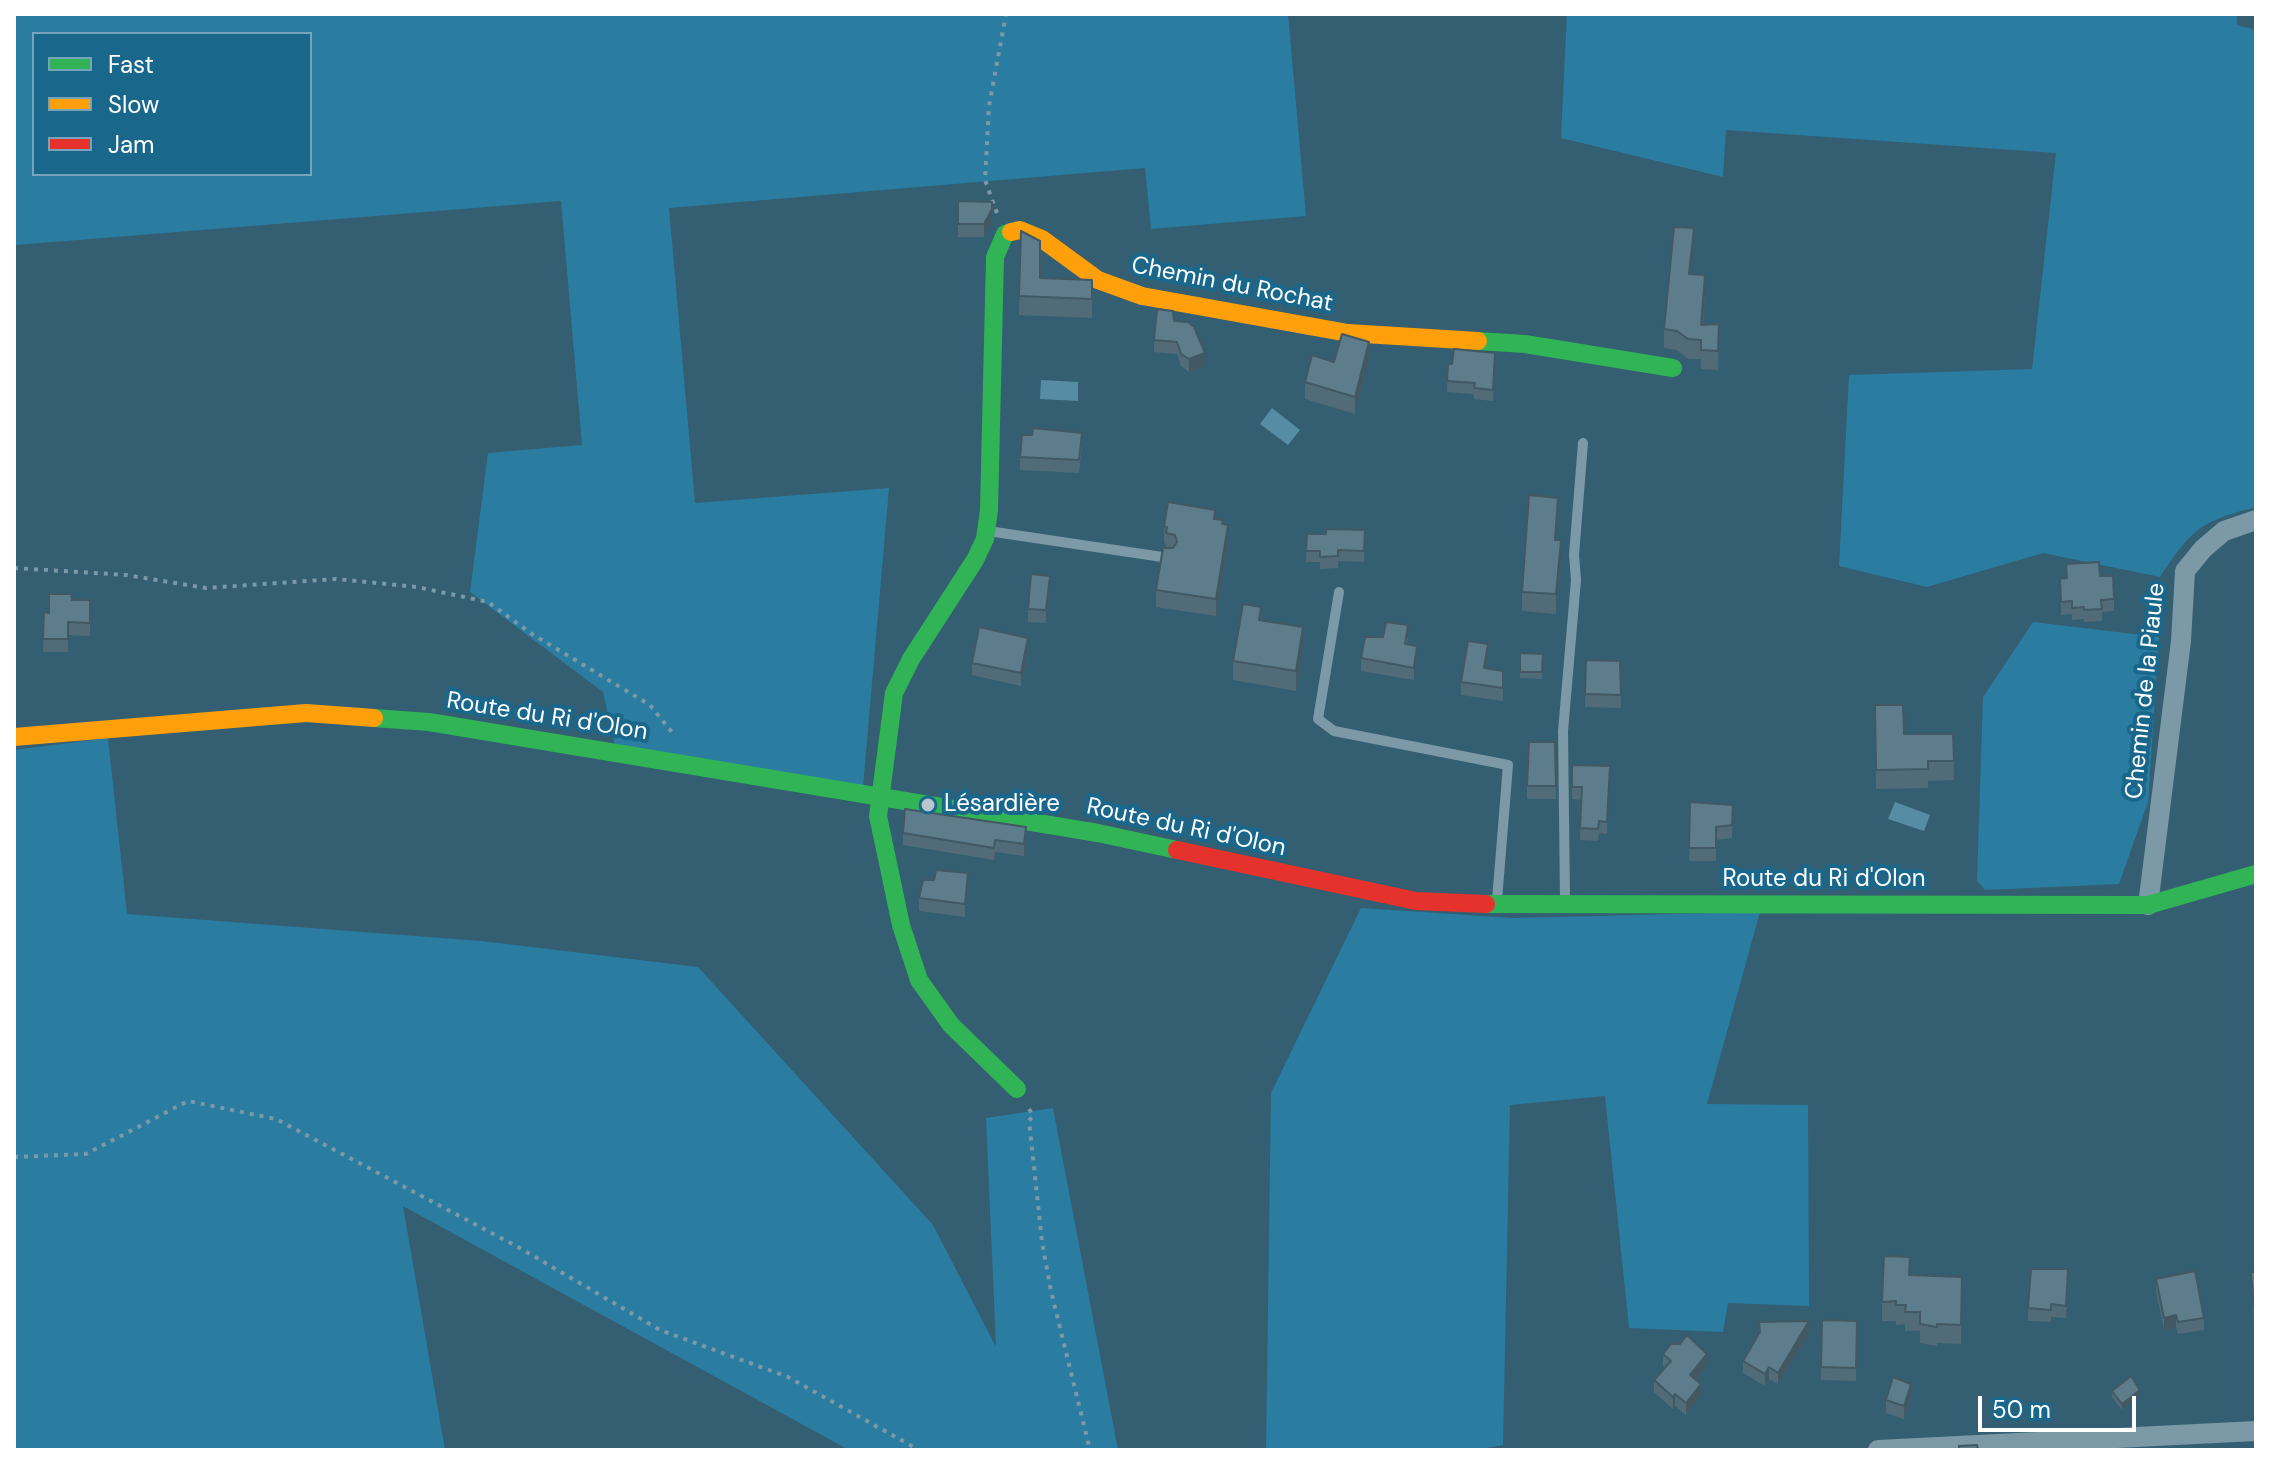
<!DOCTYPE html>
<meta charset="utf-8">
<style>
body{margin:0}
#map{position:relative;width:2270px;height:1464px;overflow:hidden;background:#345e72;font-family:"DM Sans",sans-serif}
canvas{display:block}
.frame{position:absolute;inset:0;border:16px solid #fff;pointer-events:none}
.legend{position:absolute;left:32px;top:32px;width:280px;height:144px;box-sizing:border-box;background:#1a678c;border:2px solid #76a4ba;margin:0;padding:10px 14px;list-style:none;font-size:24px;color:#fff}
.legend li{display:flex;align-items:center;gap:16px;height:40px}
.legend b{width:40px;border:2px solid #76a4ba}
.scale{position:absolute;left:1978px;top:1396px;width:158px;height:36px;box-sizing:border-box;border:4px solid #fff;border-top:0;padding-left:10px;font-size:24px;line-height:28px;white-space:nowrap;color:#fff;-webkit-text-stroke:6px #1a678c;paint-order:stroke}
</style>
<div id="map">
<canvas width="2270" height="1464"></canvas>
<div class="frame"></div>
<ul class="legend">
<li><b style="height:10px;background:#30b455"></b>Fast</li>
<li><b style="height:10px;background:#ff9f0a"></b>Slow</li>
<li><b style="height:10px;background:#e5322d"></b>Jam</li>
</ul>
<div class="scale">50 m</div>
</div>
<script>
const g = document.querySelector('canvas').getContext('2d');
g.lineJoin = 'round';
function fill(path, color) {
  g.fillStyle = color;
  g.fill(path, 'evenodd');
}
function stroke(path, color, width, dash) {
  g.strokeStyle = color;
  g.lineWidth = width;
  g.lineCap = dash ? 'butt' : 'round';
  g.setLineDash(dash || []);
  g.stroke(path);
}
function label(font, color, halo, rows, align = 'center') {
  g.font = font + ' "DM Sans",sans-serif';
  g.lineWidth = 8;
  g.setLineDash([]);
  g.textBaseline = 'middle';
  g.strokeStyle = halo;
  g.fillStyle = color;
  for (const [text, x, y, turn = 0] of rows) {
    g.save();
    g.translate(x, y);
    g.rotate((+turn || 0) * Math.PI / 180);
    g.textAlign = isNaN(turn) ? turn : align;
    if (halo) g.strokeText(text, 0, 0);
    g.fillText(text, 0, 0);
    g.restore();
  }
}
const green = new Path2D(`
 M 14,14 L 1288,14 L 1306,216 L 1151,229 L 1145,168 L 669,208 L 695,503 L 889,488 L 863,787 L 615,746 L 603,692 L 470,592 L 488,453 L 582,445 L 561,201 L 16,245 L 14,227 ZM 34,34 L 310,34 L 310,174 L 34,174 Z
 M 1567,14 L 2237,14 L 2237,25 L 2256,30 L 2256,507 C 2199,522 2192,529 2160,577 L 2043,553 L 1927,587 L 1839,566 L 1849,375 L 2032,369 L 2056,153 L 1726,130 L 1723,177 L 1561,138 Z
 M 2033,622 L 2159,637 L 2148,802 L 2119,884 L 1985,890 L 1977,881 L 1983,697 Z
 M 108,738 L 127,914 L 481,941 L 698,967 L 933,1225 L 996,1347 L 986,1118 L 1053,1108 L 1118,1450 L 849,1450 L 403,1206 L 445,1450 L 14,1450 L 14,750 Z
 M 1361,908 L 1513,918 L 1760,912 L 1707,1104 L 1808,1105 L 1809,1306 L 1728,1303 L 1723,1332 L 1629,1328 L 1605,1096 L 1510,1105 L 1503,1445 L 1475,1450 L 1266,1450 L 1271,1093 Z`);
const water = new Path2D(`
 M 1041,380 L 1078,382 L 1078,401 L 1040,399 Z
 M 1272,408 L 1300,430 L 1288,445 L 1260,424 Z
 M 1895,802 L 1930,815 L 1924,831 L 1888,819 Z`);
const path = new Path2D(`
 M 997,213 L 985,180 L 989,106 L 1006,14
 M 14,568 L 126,575 L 206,588 L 336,579 L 417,587 L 488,602 L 532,634 L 650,705 L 675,736
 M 1029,1109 L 1033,1115 L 1029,1121 L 1042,1242 L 1051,1291 L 1090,1450
 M 14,1157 L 86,1154 L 188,1101 L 276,1119 L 518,1247 L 660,1330 L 788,1377 L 919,1450`);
const lane = new Path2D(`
 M 988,531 L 1169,558
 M 1339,592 L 1318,719 L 1334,731 L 1508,765 L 1497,900
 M 1565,900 L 1563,731 L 1576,580 L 1574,555 L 1583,443`);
const street = new Path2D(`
 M 2148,905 L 2181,641 L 2185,571 L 2203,549 L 2224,531 L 2256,520
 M 1878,1450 L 2256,1431`);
const fast = new Path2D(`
 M 1011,232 L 1005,234 L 995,257 L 989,510 L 985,539 L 975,560 L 911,659 L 894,693 L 878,816 L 901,925 L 919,980 L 951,1025 L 1017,1089
 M 1478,341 L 1525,344 L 1673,368
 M 374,718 L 429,722 L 1098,833 L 1177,850
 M 1486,904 L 2148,905 L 2256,874`);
const slow = new Path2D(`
 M 1011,232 L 1020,230 L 1042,239 L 1098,280 L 1142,296 L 1348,333 L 1478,341
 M 14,737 L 306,713 L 374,718`);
const jam = new Path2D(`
 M 1177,850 L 1416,901 L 1486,904`);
const wall = new Path2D(`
 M 958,201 L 992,222 L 984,237 L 958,237 Z
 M 1021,231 L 1040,278 L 1092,280 L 1092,318 L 1019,315 Z
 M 1694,248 L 1691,274 L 1705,295 L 1703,325 L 1719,324 L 1718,370 L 1701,369 L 1701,359 L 1688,359 L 1677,350 L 1664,348 L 1664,329 Z
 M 1174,321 L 1205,366 L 1189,372 L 1181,366 L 1177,354 L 1154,352 L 1154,340 Z
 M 1369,359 L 1355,414 L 1305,399 L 1305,382 L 1334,362 Z
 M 1448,364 L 1495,364 L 1493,401 L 1474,399 L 1474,394 L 1447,392 Z
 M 1082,446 L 1079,473 L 1020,470 L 1020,457 Z
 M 1558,517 L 1556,540 L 1561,560 L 1556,614 L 1522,611 L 1522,592 Z
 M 1215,519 L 1223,524 L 1228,542 L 1216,616 L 1156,607 L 1156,590 L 1166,548 L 1166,544 L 1164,543 L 1164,527 Z
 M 1365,530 L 1364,562 L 1338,561 L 1338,568 L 1320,569 L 1320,562 L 1306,562 L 1307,534 L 1326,534 Z
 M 2066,564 L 2100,576 L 2114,599 L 2114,611 L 2102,612 L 2102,621 L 2084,622 L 2084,619 L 2072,620 L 2072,614 L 2061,615 L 2060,579 L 2067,578 Z
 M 1050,589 L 1046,623 L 1028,622 L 1028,609 Z
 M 72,600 L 90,600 L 90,636 L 68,635 L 68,652 L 43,652 L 44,612 L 49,613 Z
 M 1408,638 L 1407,644 L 1417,658 L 1414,680 L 1361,671 L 1361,658 Z
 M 1303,647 L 1296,691 L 1233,680 L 1233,661 Z
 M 1028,650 L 1021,686 L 972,675 L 972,663 Z
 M 1520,653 L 1543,654 L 1542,679 L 1520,678 Z
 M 1488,657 L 1486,668 L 1503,671 L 1503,701 L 1461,695 L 1461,682 Z
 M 1586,660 L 1620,661 L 1621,708 L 1585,707 Z
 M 1875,705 L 1904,734 L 1953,734 L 1954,780 L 1928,781 L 1928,788 L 1876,789 Z
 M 1555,742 L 1556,799 L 1527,799 L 1527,786 Z
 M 1572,765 L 1610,766 L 1607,834 L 1599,833 L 1598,841 L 1580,840 L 1581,800 L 1572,799 Z
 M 1690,802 L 1733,805 L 1732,838 L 1716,840 L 1716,861 L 1689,861 Z
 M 903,833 L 1026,839 L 1024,856 L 995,852 L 994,860 L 903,845 Z
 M 968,886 L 965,917 L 919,911 L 919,898 Z
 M 2251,1272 L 2256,1272 L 2256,1328 L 2254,1328 Z
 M 1910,1275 L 1962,1277 L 1961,1344 L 1937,1343 L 1937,1346 L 1920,1343 L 1920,1331 L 1905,1331 L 1905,1324 L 1896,1325 L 1896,1321 L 1882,1321 L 1882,1302 Z
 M 2156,1279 L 2204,1318 L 2204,1330 L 2178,1334 L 2176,1327 L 2164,1330 L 2156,1291 Z
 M 2068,1282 L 2066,1318 L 2051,1317 L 2051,1322 L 2028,1321 L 2028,1308 Z
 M 1822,1320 L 1857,1321 L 1856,1381 L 1821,1380 Z
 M 1809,1333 L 1778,1384 L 1769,1379 L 1765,1386 L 1743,1373 L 1743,1361 Z
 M 1663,1354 L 1707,1366 L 1696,1380 L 1701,1396 L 1686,1415 L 1675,1406 L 1673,1409 L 1654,1392 L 1654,1380 L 1665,1368 L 1663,1366 Z
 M 2112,1391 L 2140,1396 L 2122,1410 L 2112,1397 Z
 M 1911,1397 L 1904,1419 L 1886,1413 L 1886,1400 Z`);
const shadedWall = new Path2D(`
 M 992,209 L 992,222 L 984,237 L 984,224 Z
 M 1694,228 L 1694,248 L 1689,294 L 1689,274 Z
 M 1705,275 L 1705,295 L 1701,344 L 1701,325 Z
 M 1369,342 L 1369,359 L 1355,414 L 1355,397 Z
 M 1205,353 L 1205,366 L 1189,372 L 1189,359 Z
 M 1558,498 L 1558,517 L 1555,559 L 1555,540 Z
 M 1228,525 L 1228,542 L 1216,616 L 1216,599 Z
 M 1561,540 L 1561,560 L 1556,614 L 1556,594 Z
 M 1050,576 L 1050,589 L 1046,623 L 1046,610 Z
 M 1303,627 L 1303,647 L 1296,691 L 1296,671 Z
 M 1028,638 L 1028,650 L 1021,686 L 1021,673 Z
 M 1488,644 L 1488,657 L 1484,680 L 1484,668 Z
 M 1417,646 L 1417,658 L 1414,680 L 1414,668 Z
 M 1026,827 L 1026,839 L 1024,856 L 1024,844 Z
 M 968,873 L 968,886 L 965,917 L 965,904 Z
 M 2176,1315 L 2176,1327 L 2164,1330 L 2164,1318 Z
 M 1809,1321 L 1809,1333 L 1778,1384 L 1778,1373 Z
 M 1707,1354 L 1707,1366 L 1690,1387 L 1690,1375 Z
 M 1769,1367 L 1769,1379 L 1765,1386 L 1765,1374 Z
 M 1701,1384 L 1701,1396 L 1686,1415 L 1686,1403 Z
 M 1911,1384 L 1911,1397 L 1904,1419 L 1904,1406 Z
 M 2140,1390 L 2140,1396 L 2122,1410 L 2122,1404 Z
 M 1675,1394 L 1675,1406 L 1673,1409 L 1673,1397 Z`);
const building = new Path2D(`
 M 958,201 L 992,202 L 992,209 L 984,224 L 958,224 Z
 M 1674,227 L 1694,228 L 1689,274 L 1705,275 L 1701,325 L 1719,324 L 1718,351 L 1701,350 L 1701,340 L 1688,339 L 1677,331 L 1664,329 Z
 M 1021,231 L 1040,241 L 1040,278 L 1092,280 L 1092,299 L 1019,296 Z
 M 1157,309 L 1173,311 L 1174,321 L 1188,322 L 1194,327 L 1205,353 L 1189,359 L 1181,354 L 1177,342 L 1154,340 Z
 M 1342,334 L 1369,342 L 1355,397 L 1305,382 L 1312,355 L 1334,362 Z
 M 1454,349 L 1495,353 L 1493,390 L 1474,388 L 1475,383 L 1447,381 L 1448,364 L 1452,364 Z
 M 1033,428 L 1082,433 L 1079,460 L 1020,457 L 1022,435 L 1032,435 Z
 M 1529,495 L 1558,498 L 1555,540 L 1561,540 L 1556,594 L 1522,592 Z
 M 1168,502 L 1215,510 L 1214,519 L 1223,520 L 1222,524 L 1228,525 L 1216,599 L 1156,590 L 1163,548 L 1173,548 L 1177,542 L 1175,535 L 1166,533 L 1167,527 L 1164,527 Z
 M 1326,529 L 1365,530 L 1364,551 L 1338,550 L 1338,556 L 1320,557 L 1320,551 L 1306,551 L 1307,534 L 1326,534 Z
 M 2099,562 L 2100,576 L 2113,576 L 2114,599 L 2101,600 L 2102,609 L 2084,610 L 2084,607 L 2072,608 L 2072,601 L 2061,602 L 2060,579 L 2067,578 L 2066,564 Z
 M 1031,574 L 1050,576 L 1046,610 L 1028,609 Z
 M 49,594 L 71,594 L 72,600 L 90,600 L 90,623 L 68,622 L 68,639 L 43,639 L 44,612 L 49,613 Z
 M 1243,604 L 1261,607 L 1259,620 L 1303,627 L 1296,671 L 1233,661 Z
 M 1386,622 L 1408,625 L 1405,644 L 1417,646 L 1414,668 L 1361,658 L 1365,637 L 1383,637 Z
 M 979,627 L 1028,638 L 1021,673 L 972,663 Z
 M 1468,641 L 1488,644 L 1484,668 L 1503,671 L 1503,688 L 1461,682 Z
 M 1520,653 L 1543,654 L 1542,672 L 1520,672 Z
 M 1586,660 L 1620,661 L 1621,695 L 1585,694 Z
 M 1875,705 L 1903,705 L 1904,734 L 1953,734 L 1954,761 L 1928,761 L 1928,769 L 1876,770 Z
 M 1529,742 L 1555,742 L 1556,786 L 1527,786 Z
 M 1572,765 L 1610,766 L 1607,822 L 1599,821 L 1598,829 L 1580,828 L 1582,787 L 1572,787 Z
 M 1690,802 L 1733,805 L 1732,825 L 1716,827 L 1716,848 L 1689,848 Z
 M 905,809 L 1026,827 L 1024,844 L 995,840 L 994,848 L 903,833 Z
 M 936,870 L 968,873 L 965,904 L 919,898 L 923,880 L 934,880 Z
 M 1884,1256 L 1910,1257 L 1909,1275 L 1962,1277 L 1961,1325 L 1937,1324 L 1937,1327 L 1920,1324 L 1920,1312 L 1905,1312 L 1906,1305 L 1896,1305 L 1896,1301 L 1882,1302 Z
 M 2031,1269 L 2068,1269 L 2066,1306 L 2051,1304 L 2051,1310 L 2028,1308 Z
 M 2195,1271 L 2204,1318 L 2178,1322 L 2176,1315 L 2164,1318 L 2156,1279 Z
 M 2251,1272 L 2256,1272 L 2256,1308 L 2254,1308 Z
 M 1822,1320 L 1857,1321 L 1856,1368 L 1821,1367 Z
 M 1809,1321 L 1778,1373 L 1769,1367 L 1765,1374 L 1743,1361 L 1760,1332 L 1759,1322 Z
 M 1687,1335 L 1707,1354 L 1690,1375 L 1701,1384 L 1686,1403 L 1675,1394 L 1673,1397 L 1654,1380 L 1671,1361 L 1663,1354 L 1671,1344 L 1680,1344 Z
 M 2131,1376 L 2140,1390 L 2122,1404 L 2112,1391 Z
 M 1893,1377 L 1911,1384 L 1904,1406 L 1886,1400 Z
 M 1977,1445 L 1978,1450 L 1959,1450 L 1959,1446 Z`);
const markers = [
 [928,805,8,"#b8c7ce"]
];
const streetNames = [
 ["Chemin du Rochat",1232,285,11],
 ["Chemin de la Piaule",2146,691,-84],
 ["Route du Ri d'Olon",547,717,9],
 ["Route du Ri d'Olon",1186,828,12],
 ["Route du Ri d'Olon",1824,880]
];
const poiNames = [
 ["Lésardière",944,805]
];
fill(green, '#2b7ca1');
fill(water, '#578ca5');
stroke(path, '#7b99a6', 4, [4, 6]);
stroke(lane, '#7b99a6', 10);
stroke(street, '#7b99a6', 20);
stroke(fast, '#30b455', 18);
stroke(slow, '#ff9f0a', 18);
stroke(jam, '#e5322d', 18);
fill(wall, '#516c78');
fill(shadedWall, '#425862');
fill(building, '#5e7d8c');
stroke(building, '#425862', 2);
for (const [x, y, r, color] of markers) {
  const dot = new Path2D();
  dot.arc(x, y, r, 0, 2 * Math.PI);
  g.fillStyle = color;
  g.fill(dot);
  stroke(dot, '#1a678c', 3);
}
label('24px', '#fff', '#1a678c', streetNames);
label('24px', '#fff', '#1a678c', poiNames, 'left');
</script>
